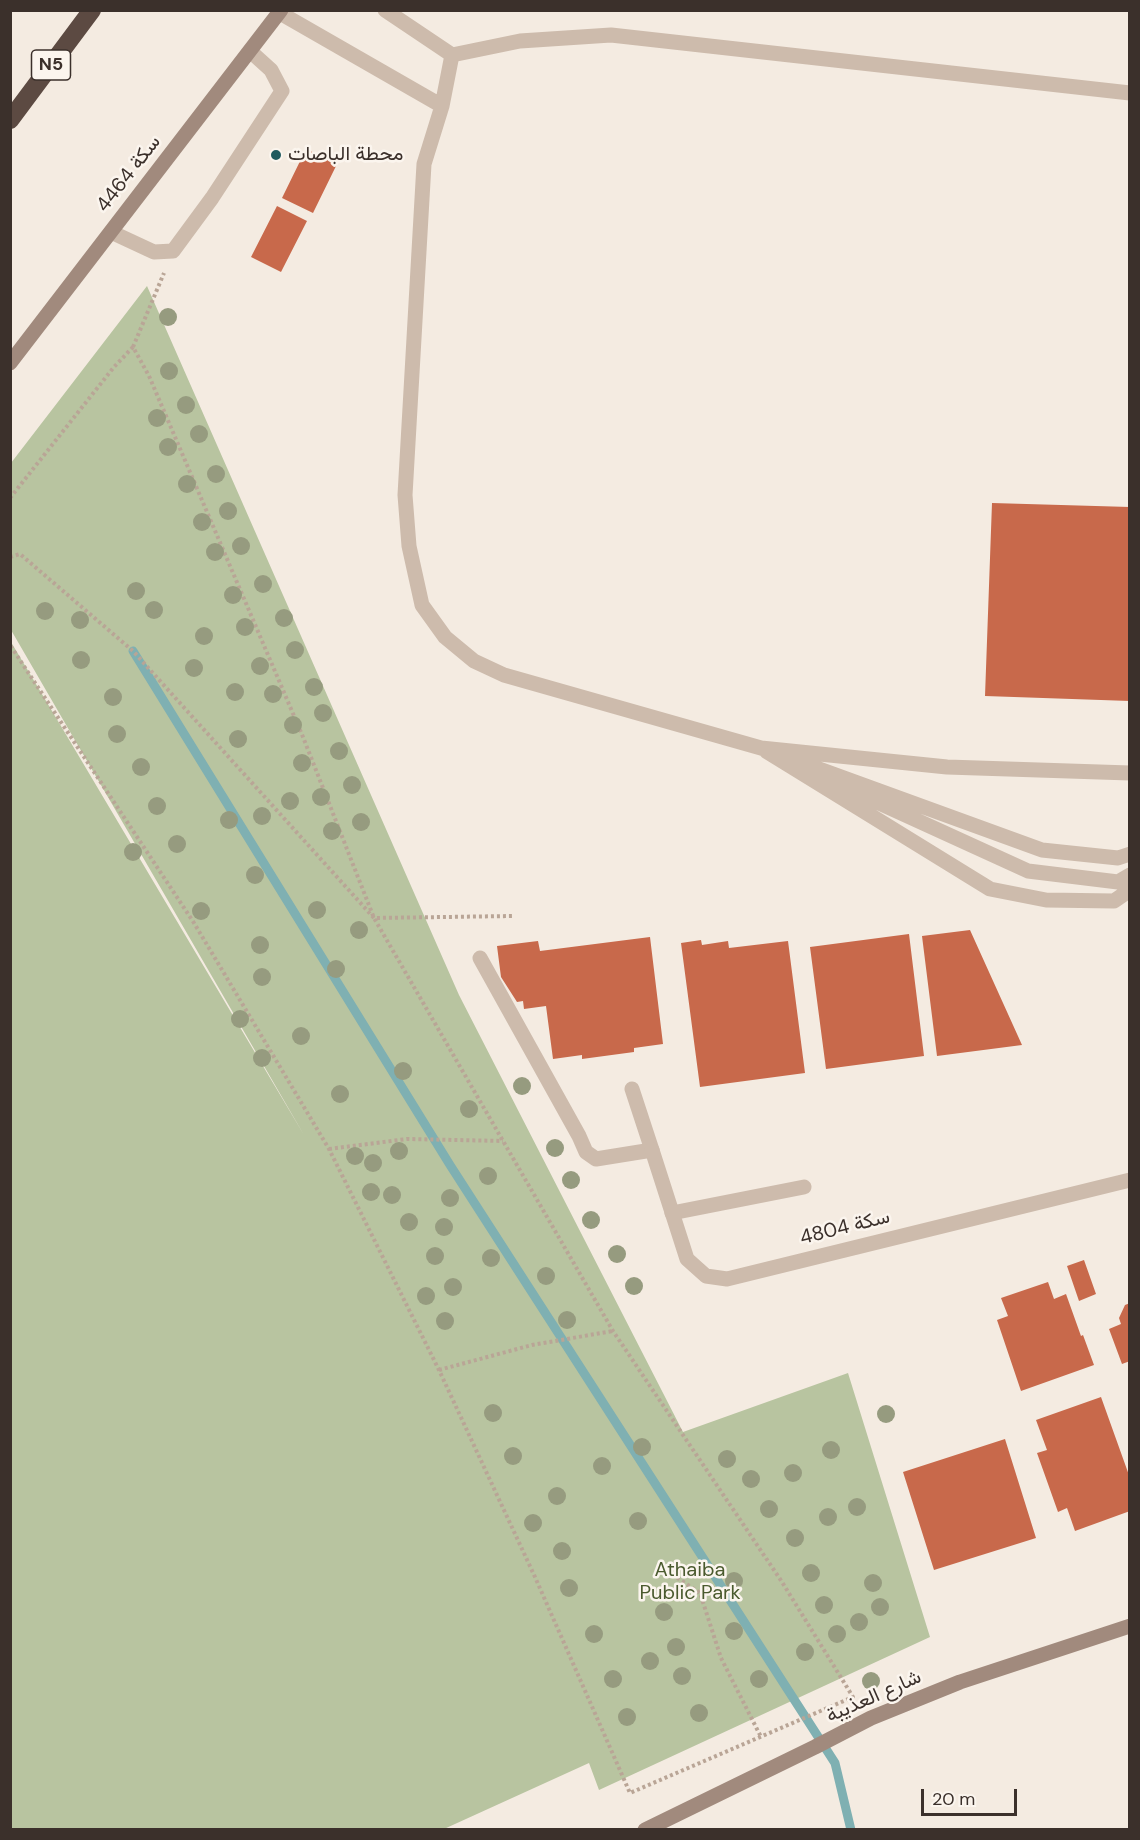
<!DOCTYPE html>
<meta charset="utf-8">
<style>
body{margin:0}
#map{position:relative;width:1140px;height:1840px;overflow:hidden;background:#f4ebe1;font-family:"DM Sans",sans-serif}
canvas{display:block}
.frame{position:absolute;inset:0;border:12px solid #3b302b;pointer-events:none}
.scale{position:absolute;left:921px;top:1789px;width:96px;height:27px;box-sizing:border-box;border:3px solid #3b302b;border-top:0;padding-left:8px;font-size:18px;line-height:21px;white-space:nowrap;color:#3b302b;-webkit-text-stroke:4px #fbf5ee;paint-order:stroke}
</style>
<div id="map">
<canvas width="1140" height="1840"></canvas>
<div class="frame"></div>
<div class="scale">20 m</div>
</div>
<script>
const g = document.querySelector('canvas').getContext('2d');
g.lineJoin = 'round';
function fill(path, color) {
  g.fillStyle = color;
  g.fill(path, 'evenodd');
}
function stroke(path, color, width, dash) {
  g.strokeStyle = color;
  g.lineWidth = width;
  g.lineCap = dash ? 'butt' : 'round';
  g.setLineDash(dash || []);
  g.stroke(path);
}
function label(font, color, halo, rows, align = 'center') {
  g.font = font + ' "DM Sans",Vazirmatn,sans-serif';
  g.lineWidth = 5;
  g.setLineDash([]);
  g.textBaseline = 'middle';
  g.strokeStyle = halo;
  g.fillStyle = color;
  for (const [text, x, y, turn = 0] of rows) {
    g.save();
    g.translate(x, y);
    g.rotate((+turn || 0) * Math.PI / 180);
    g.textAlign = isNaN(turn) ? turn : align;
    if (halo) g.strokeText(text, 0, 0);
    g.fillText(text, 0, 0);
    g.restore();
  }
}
const green = new Path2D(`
 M 147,286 L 459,995 L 683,1432 L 848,1373 L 930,1637 L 599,1790 L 589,1763 L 444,1829 L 11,1829 L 11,642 L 304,1135 L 11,630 L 11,463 Z`);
const stream = new Path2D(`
 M 133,651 L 450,1165 L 835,1763 L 851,1830`);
const building = new Path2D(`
 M 306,149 L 337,164 L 313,213 L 282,198 Z
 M 277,206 L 307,221 L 281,272 L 251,257 Z
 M 992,503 L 1130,507 L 1130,701 L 985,696 Z
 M 970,930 L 1022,1045 L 937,1056 L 922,936 Z
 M 909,934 L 924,1056 L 826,1069 L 810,947 Z
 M 650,937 L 663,1044 L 634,1048 L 634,1052 L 582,1059 L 582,1055 L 553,1059 L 546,1006 L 524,1009 L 523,1001 L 517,1002 L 501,977 L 497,946 L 538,941 L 540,951 Z
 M 701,940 L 702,945 L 728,941 L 729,948 L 788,941 L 805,1073 L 700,1087 L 681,943 Z
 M 1084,1260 L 1096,1294 L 1079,1301 L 1067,1266 Z
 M 1048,1282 L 1054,1299 L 1066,1294 L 1081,1336 L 1083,1335 L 1094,1365 L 1021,1391 L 997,1320 L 1008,1316 L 1001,1298 Z
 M 1130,1303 L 1130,1361 L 1122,1364 L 1109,1329 L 1121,1324 L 1119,1318 L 1125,1305 Z
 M 1101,1397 L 1130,1478 L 1130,1511 L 1075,1531 L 1067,1508 L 1058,1512 L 1037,1453 L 1047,1450 L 1036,1420 Z
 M 1005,1439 L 1036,1538 L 934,1570 L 903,1472 Z`);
const path = new Path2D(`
 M 133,347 L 164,273
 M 10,498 L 114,367 L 133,347 L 149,376 L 303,737 L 374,918 L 613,1331 L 782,1582 L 853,1697 L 630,1793 L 535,1577 L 439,1370 L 329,1149 L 194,923 L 10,645
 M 10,557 L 20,554 L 133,651 L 374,918 L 513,916
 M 329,1149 L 407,1139 L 503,1141
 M 439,1370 L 532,1345 L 613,1331
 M 667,1571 L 700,1593 L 721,1658 L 761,1737`);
const lane = new Path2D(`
 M 385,10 L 452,55 L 520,41 L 611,35 L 1130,93
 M 280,13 L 442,106
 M 452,55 L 442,106 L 424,164 L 405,495 L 409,546 L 422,605 L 445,637 L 474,661 L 504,675 L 761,748 L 947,767 L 1130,773
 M 111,232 L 154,252 L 173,251 L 212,198 L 282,91 L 271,70 L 250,51
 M 766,751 L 990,889 L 1046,900 L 1114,901 L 1130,890
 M 789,758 L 1042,850 L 1118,858 L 1130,854
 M 822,777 L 1028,871 L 1118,882 L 1130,875
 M 480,958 L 579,1136 L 586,1152 L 596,1159 L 652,1150 L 632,1089
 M 672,1213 L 804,1187`);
const street = new Path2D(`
 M 652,1150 L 687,1259 L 706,1276 L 727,1279 L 1130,1180`);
const secondary = new Path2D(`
 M 10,363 L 281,10
 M 645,1830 L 815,1747 L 871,1718 L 960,1682 L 1130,1626`);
const highway = new Path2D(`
 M 10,120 L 92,10`);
const trees = [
 [168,317],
 [169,371],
 [186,405],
 [157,418],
 [199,434],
 [168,447],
 [216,474],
 [187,484],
 [228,511],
 [202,522],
 [241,546],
 [215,552],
 [263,584],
 [136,591],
 [233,595],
 [154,610],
 [45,611],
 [284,618],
 [80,620],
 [245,627],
 [204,636],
 [295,650],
 [81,660],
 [260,666],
 [194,668],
 [314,687],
 [235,692],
 [273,694],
 [113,697],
 [323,713],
 [293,725],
 [117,734],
 [238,739],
 [339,751],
 [302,763],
 [141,767],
 [352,785],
 [321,797],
 [290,801],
 [157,806],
 [262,816],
 [229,820],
 [361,822],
 [332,831],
 [177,844],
 [133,852],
 [255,875],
 [317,910],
 [201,911],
 [359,930],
 [260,945],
 [336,969],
 [262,977],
 [240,1019],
 [301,1036],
 [262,1058],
 [403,1071],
 [522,1086],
 [340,1094],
 [469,1109],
 [555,1148],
 [399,1151],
 [355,1156],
 [373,1163],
 [488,1176],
 [571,1180],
 [371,1192],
 [392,1195],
 [450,1198],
 [591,1220],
 [409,1222],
 [444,1227],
 [617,1254],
 [435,1256],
 [491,1258],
 [546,1276],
 [634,1286],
 [453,1287],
 [426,1296],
 [567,1320],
 [445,1321],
 [493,1413],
 [886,1414],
 [642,1447],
 [831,1450],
 [513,1456],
 [727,1459],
 [602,1466],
 [793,1473],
 [751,1479],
 [557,1496],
 [857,1507],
 [769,1509],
 [828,1517],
 [638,1521],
 [533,1523],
 [795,1538],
 [562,1551],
 [811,1573],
 [734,1581],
 [873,1583],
 [569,1588],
 [824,1605],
 [880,1607],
 [664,1612],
 [859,1622],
 [734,1631],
 [594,1634],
 [837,1634],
 [676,1647],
 [805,1652],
 [650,1661],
 [682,1676],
 [613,1679],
 [759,1679],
 [871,1681],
 [699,1713],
 [627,1717]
];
const markers = [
 [276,155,6,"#1f5a5e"]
];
const shields = [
 [51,65,39]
];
const shieldNames = [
 ["N5",51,65]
];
const poiNames = [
 ["محطة الباصات",288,155]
];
const streetNames = [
 ["سكة 4464",129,174,-52],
 ["سكة 4804",845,1228,-14],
 ["شارع العذيبة",874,1697,-24]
];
const parkNames = [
 ["Athaiba",690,1571],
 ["Public Park",690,1594]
];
fill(green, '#b8c4a0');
stroke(stream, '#7fb0b2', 9);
fill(building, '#c8694b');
stroke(path, '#b9a596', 4, [3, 3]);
stroke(lane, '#cdbbac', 15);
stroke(street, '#cdbbac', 15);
stroke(secondary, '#a18a7d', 15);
stroke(highway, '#5c4a42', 18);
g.fillStyle = '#969b7f';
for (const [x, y] of trees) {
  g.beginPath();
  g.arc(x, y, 9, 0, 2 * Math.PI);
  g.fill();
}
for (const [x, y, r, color] of markers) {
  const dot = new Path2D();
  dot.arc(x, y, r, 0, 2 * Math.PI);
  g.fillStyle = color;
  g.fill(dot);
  stroke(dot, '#fbf5ee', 2);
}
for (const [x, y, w] of shields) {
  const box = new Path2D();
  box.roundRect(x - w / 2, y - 15, w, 30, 4.5);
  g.fillStyle = '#fbf5ee';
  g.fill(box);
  stroke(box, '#3b302b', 1.5);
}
label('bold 18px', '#3b302b', null, shieldNames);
label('20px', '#3b302b', '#fbf5ee', poiNames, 'left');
label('20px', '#3b302b', '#fbf5ee', streetNames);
label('20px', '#4a5a2e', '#fbf5ee', parkNames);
</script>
